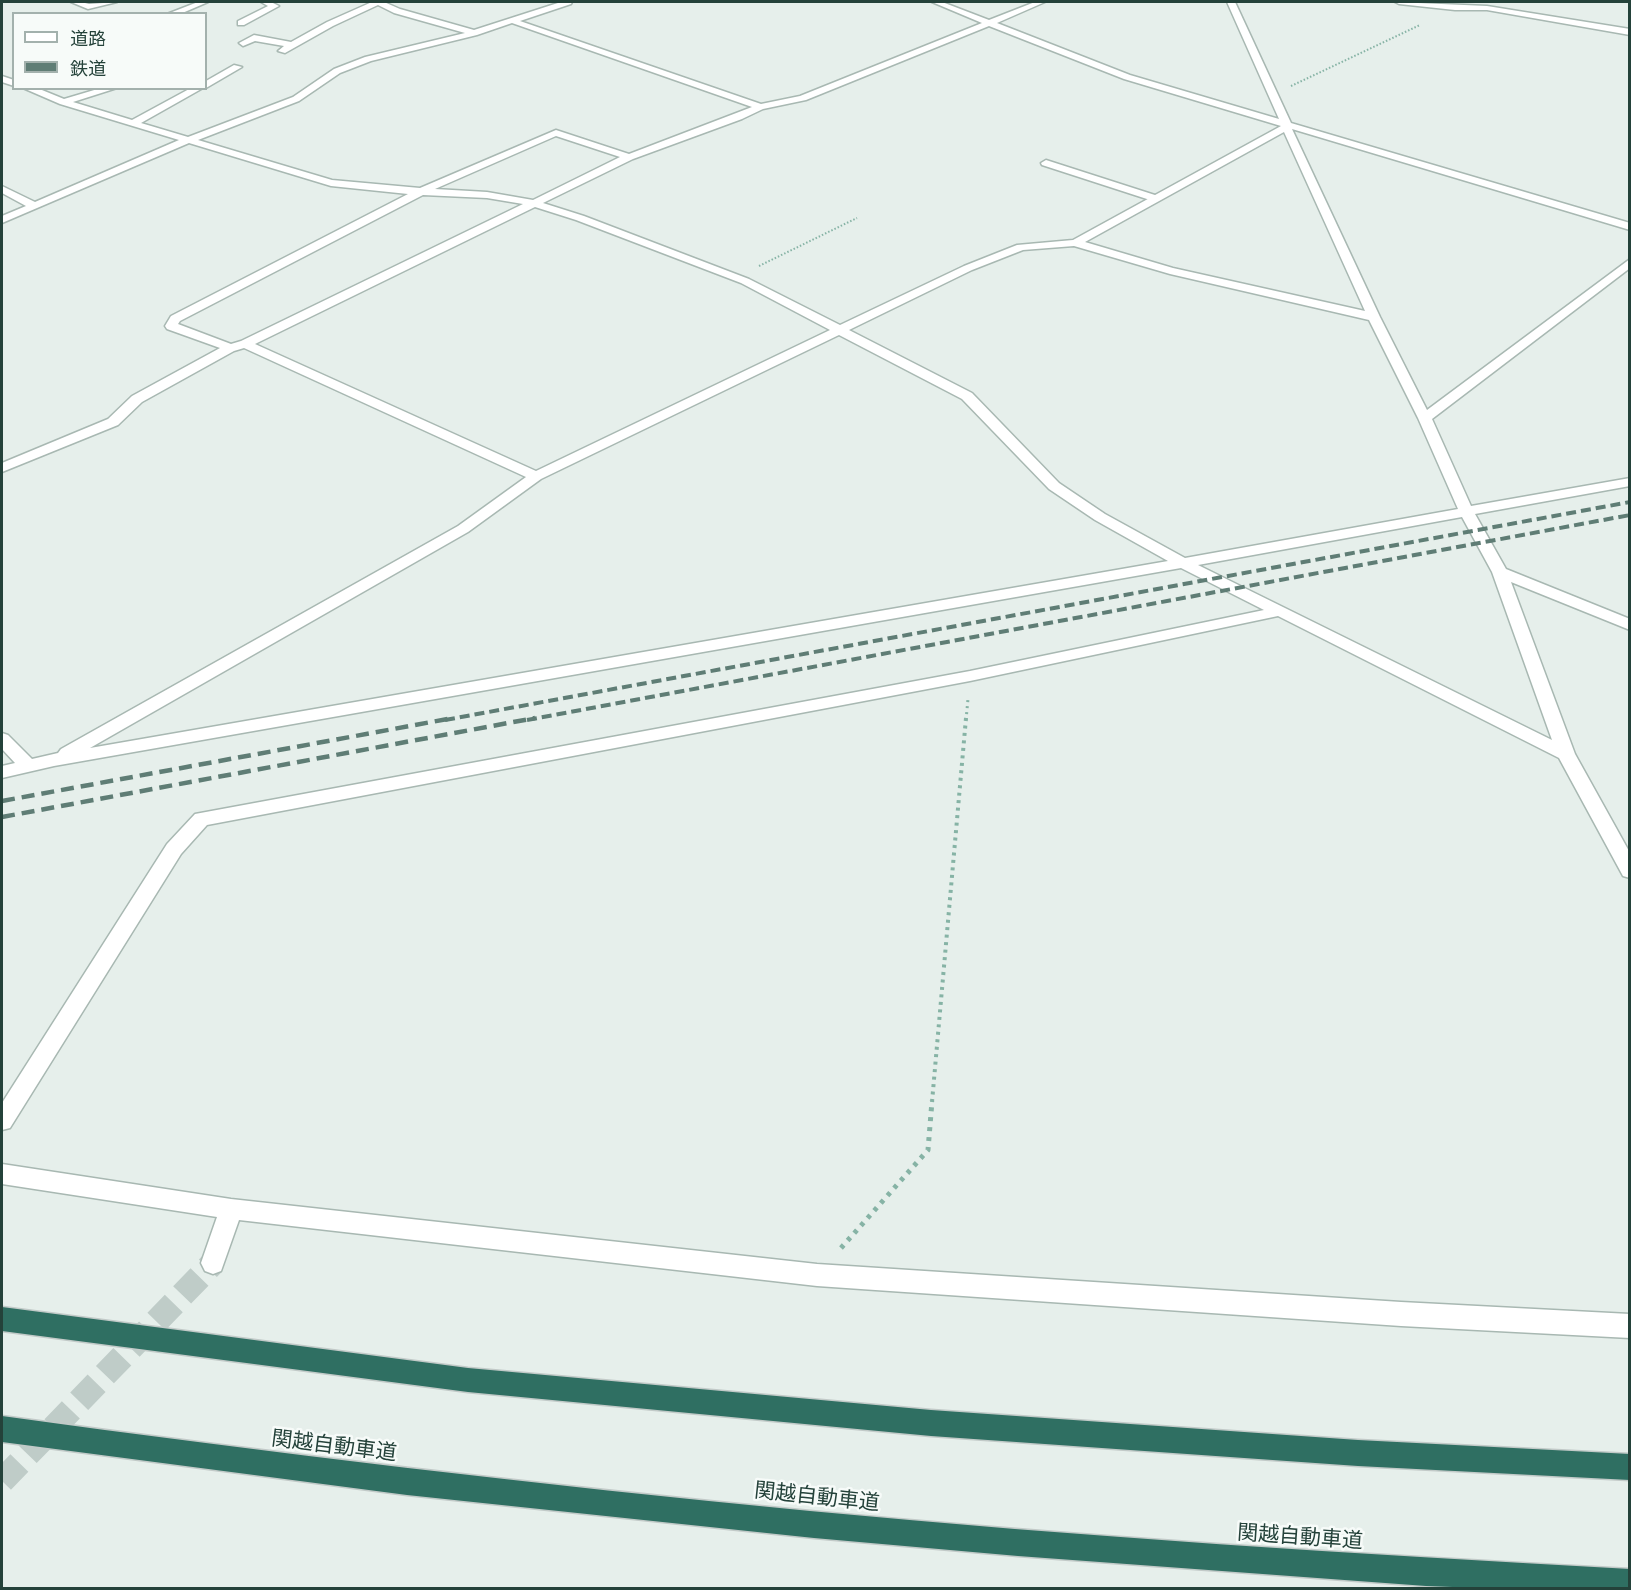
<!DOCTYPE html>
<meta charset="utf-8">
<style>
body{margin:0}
#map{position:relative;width:1631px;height:1590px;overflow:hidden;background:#e6efeb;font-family:"Public Sans","Noto Sans JP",sans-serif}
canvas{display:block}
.frame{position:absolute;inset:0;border:3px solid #24423a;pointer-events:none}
.legend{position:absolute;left:12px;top:12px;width:195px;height:78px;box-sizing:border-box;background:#f7fbf9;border:2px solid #a3b1ad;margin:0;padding:8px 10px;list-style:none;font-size:18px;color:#24423a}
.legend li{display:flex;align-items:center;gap:12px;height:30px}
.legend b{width:30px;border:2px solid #a3b1ad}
</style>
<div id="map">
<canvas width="1631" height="1590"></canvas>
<div class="frame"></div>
<ul class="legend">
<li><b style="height:8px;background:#fff"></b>道路</li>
<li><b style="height:8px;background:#5f7d75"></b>鉄道</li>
</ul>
</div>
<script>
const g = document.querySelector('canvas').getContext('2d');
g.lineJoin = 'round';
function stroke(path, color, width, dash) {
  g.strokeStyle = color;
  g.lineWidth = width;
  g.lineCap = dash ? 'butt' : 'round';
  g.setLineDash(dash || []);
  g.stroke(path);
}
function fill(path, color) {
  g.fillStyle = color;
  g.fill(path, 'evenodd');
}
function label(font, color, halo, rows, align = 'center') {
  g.font = font + ' "Public Sans","Noto Sans JP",sans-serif';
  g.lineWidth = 5;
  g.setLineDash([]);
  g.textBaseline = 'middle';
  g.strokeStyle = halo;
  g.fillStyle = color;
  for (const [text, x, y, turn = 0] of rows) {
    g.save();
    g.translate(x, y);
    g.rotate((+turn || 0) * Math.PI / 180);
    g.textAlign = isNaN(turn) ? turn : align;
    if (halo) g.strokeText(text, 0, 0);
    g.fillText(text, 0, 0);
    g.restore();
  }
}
const minorTunnel = new Path2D(`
 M 2,1481 L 213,1263`);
const pathFar3 = new Path2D(`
 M 1291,86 L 1420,25
 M 759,266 L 857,218`);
const pathFar2 = new Path2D(`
 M 966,720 L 968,699`);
const pathFar1 = new Path2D(`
 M 932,1102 L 966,718`);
const path = new Path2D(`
 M 841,1248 L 928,1150 L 932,1101`);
const service = new Path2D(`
 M 261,2 L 271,2 L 279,6 L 244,25 L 238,25 L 238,21 L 268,6 Z
 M 1046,160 L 1158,196 L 1159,198 L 1154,201 L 1150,200 L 1042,165 L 1041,163 Z`);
const minor = new Path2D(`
 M 71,2 L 81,2 L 89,4 L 117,2 L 88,9 Z
 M 198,2 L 208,2 L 180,14 L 167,14 Z
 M 372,2 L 384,2 L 400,9 L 474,30 L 561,2 L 572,2 L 571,4 L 520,21 L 761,104 L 800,96 L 982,23 L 932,2 L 942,2 L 989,20 L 1035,2 L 1045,2 L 997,23 L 1130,75 L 1279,119 L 1227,2 L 1235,2 L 1291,123 L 1630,223 L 1630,230 L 1292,129 L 1380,317 L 1427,410 L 1630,259 L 1630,268 L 1432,419 L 1471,506 L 1630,478 L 1630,486 L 1475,514 L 1506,569 L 1630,619 L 1630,630 L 1511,582 L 1575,754 L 1630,853 L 1630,878 L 1623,876 L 1559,758 L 1278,616 L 970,681 L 207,825 L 181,854 L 10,1128 L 2,1130 L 2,1103 L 167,844 L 195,814 L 970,671 L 1264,610 L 1181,568 L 54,766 L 2,778 L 2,766 L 15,763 L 2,749 L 2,733 L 8,735 L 32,759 L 58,753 L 61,749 L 458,526 L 526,477 L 244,348 L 234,351 L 142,402 L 118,425 L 2,472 L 2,463 L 108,419 L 132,396 L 220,348 L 167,329 L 165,326 L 171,316 L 408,194 L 331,186 L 189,143 L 2,223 L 2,216 L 26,206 L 2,193 L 2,186 L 35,202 L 179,140 L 60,104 L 23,88 L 37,88 L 64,99 L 101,88 L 117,88 L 73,102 L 132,120 L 191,88 L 203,88 L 141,123 L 188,137 L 293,97 L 334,69 L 365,57 L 465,33 L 394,13 L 378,5 L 333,26 L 285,53 L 278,51 L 284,46 L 255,41 L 243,46 L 239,43 L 254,35 L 291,42 L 327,22 ZM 512,23 L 752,107 L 629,154 L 556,130 L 420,188 L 332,180 L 198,140 L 299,101 L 340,73 L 371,61 L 477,35 ZM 989,26 L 1124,79 L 1281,126 L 1073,240 L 1017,245 L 964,266 L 840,325 L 749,279 L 584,216 L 543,203 L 633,159 L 742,119 L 763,109 L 806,100 ZM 1284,132 L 1365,311 L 1173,268 L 1085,242 ZM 556,136 L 620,157 L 533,200 L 487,192 L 435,189 ZM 423,195 L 487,198 L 523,204 L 241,341 L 231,344 L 178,324 L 180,321 ZM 535,207 L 576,220 L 741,283 L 830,330 L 536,471 L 255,344 ZM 1074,246 L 1170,274 L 1369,320 L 1418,418 L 1458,509 L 1185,558 L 1105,514 L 1059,483 L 972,393 L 849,330 L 972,270 L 1023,250 ZM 839,335 L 962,399 L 1049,489 L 1095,520 L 1168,561 L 90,748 L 468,532 L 541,479 ZM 1462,517 L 1492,572 L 1552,740 L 1198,565 Z
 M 1395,2 L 1487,6 L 1630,29 L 1630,35 L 1487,10 L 1455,10 L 1399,4 Z
 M 234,65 L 242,67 L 206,88 L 206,81 Z
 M 2,76 L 14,80 L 14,86 L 2,82 Z
 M 2,1164 L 231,1199 L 817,1264 L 1401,1302 L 1630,1314 L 1630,1338 L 1401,1326 L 817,1286 L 239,1220 L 221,1271 L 213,1274 L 205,1271 L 201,1263 L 217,1217 L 2,1184 Z`);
const motorway = new Path2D(`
 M 2,1307 L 468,1368 L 931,1410 L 1358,1440 L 1630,1454 L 1630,1480 L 1358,1466 L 931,1436 L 468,1392 L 2,1331 Z
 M 2,1416 C 271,1453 540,1485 810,1511 C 1083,1537 1356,1554 1630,1569 L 1630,1588 L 1479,1588 L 1426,1586 L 1018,1556 L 814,1538 L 407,1495 L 2,1442 Z`);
const railFar1 = new Path2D(`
 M 445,720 L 1630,502
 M 527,720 L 1630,515`);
const rail = new Path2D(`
 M 2,801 L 453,718
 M 2,817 L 535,718`);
const nearStreetnames = [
 ["関越自動車道",334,1446,7],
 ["関越自動車道",817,1497,6],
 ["関越自動車道",1300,1537,4]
];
stroke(minorTunnel, '#bfccc8', 25, [25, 12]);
stroke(service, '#a8b8b2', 3);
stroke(minor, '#a8b8b2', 3);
stroke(motorway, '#c2cac8', 3);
stroke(pathFar3, '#86b3a5', 2, [1.5, 2]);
stroke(pathFar2, '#86b3a5', 3, [2, 4]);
stroke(pathFar1, '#86b3a5', 4, [3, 4.5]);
stroke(path, '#86b3a5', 5, [4, 6]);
fill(service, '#fff');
fill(minor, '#fff');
fill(motorway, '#2f6f62');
stroke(railFar1, '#5f7d75', 4, [10, 5]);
stroke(rail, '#5f7d75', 4.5, [13, 7]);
label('21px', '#24423a', '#f7fbf9', nearStreetnames);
</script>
